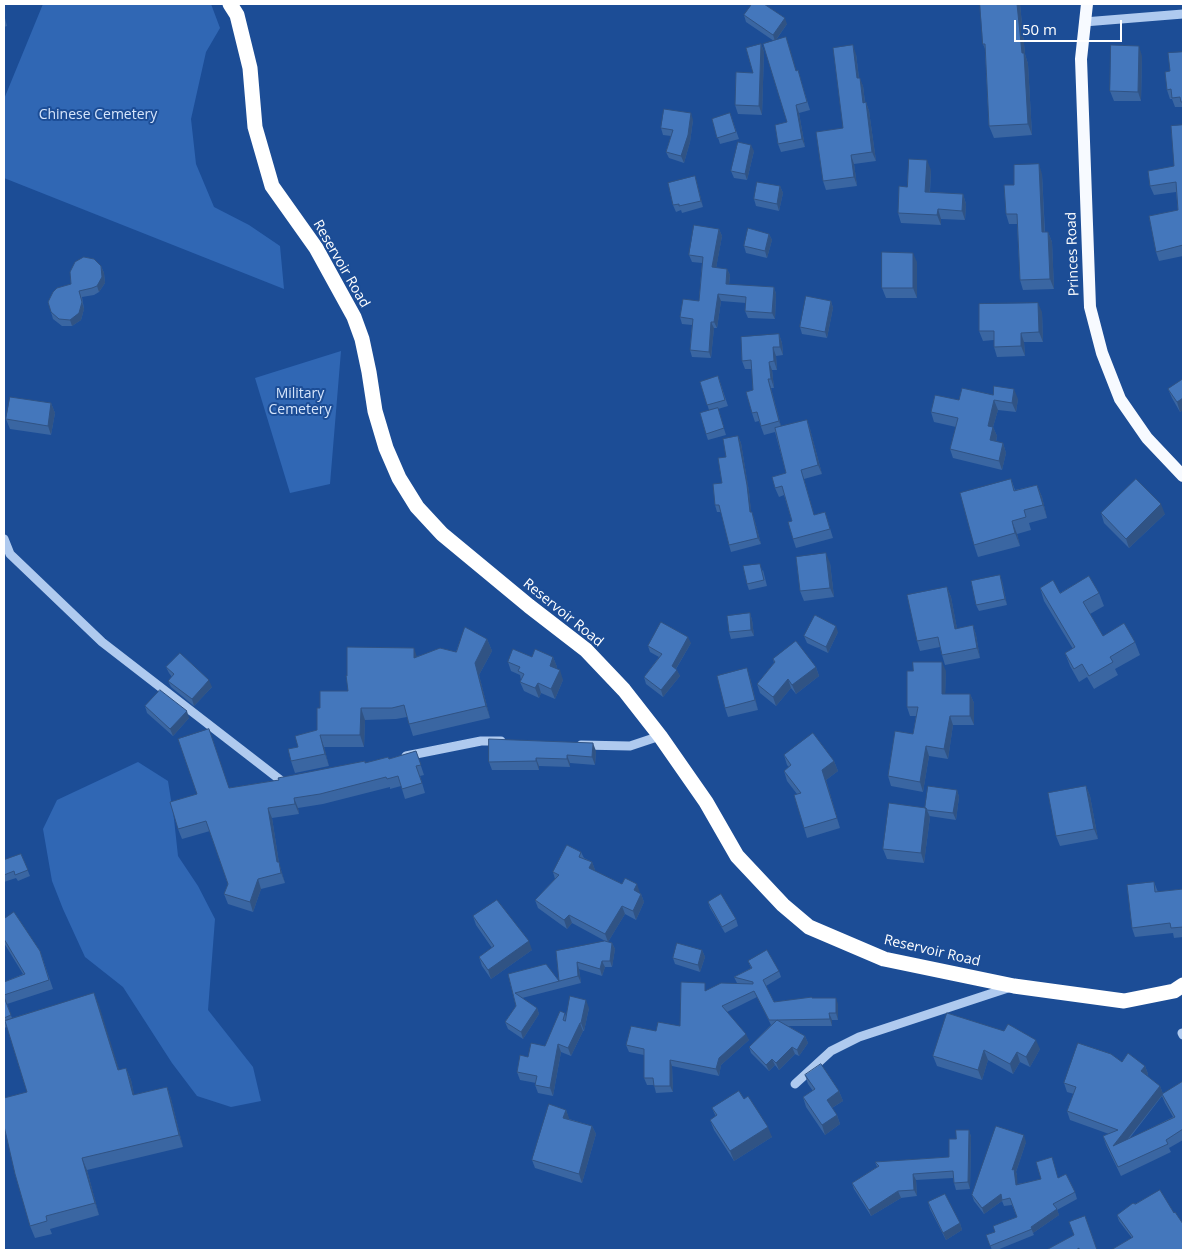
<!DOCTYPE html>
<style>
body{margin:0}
#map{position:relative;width:1187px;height:1254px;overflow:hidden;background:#1c4d96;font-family:"Open Sans",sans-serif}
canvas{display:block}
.frame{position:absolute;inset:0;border:5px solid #fff;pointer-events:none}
.scale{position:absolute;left:1014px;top:20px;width:108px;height:22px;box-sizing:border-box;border:2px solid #fff;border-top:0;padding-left:6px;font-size:15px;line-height:18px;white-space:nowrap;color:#fff;-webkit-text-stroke:4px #1c4d96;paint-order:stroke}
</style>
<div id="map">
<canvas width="1187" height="1254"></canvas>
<div class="frame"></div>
<div class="scale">50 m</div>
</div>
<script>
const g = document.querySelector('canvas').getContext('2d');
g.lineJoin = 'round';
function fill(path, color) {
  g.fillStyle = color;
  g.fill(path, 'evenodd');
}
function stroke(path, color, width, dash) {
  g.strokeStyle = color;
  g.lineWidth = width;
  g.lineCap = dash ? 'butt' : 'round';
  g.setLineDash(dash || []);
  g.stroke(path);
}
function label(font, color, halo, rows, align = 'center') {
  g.font = font + ' "Open Sans",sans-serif';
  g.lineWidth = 4;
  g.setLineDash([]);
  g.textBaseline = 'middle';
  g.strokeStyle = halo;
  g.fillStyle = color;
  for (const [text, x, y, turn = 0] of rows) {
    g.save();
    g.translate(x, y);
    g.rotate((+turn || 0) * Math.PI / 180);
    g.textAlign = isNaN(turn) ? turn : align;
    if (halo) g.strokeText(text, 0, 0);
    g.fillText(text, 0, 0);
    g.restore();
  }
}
const green = new Path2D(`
 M 43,4 L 211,4 L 220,28 L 206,52 L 191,119 L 196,164 L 214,207 L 249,225 L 280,246 L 284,289 L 4,178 L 4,99 Z
 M 341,351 L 330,484 L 290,493 L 255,378 Z
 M 138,762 L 168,781 L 174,819 L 178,856 L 198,886 L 215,919 L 208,1010 L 253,1067 L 261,1101 L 231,1107 L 197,1096 L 172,1063 L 123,987 L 85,957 L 63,909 L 52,881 L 43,829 L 57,800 Z`);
const minor = new Path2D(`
 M 1084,22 L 1183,14
 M 4,539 L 10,554 L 102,642 L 283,782 L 288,781
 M 581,745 L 630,746 L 660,736
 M 406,756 L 481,741 L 501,741
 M 1182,1033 L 1183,1035
 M 795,1084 L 831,1051 L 859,1037 L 1011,987`);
const major = new Path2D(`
 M 1087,4 L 1081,59 L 1090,307 L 1102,353 L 1120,399 L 1147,438 L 1183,476`);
const highway = new Path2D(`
 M 230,4 L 237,15 L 250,68 L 255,127 L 272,186 L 316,248 L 354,317 L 362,339 L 369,372 L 375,411 L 386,448 L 399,478 L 417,507 L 442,534 L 529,606 L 586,650 L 624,690 L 660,736 L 706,802 L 737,856 L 783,905 L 809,927 L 884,959 L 1014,986 L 1124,1001 L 1174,991 L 1183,985`);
const wall = new Path2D(`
 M 980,4 L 1020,4 L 1025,54 L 1028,64 L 1032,135 L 994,138 L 989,126 L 985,49 L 983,44 Z
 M 4,14 L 7,26 L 4,27 Z
 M 744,15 L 787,24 L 776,40 L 786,37 L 796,71 L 798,70 L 800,78 L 810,110 L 799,113 L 805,147 L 781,152 L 778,144 L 787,122 L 774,41 L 746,22 Z
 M 761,44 L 764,52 L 762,115 L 738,114 L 735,105 L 753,73 Z
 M 1183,52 L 1183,108 L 1183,107 L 1175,107 L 1172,99 L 1170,99 L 1167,90 L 1170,71 Z
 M 856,54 L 859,78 L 863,86 L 865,102 L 866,102 L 869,111 L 876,161 L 854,164 L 857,186 L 826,190 L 823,181 L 843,128 Z
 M 1142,56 L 1141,101 L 1114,101 L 1110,91 Z
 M 730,113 L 739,139 L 720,144 L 712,119 Z
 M 693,120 L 690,142 L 684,163 L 669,158 L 666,152 L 671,136 L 663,135 L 661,128 Z
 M 1183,125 L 1183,256 L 1159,261 L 1156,252 L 1178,210 L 1176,192 L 1154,195 L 1150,186 L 1174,166 Z
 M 754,151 L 747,180 L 734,178 L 731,171 Z
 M 931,170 L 930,192 L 963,194 L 966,204 L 965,220 L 941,219 L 941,225 L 901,223 L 898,213 L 907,187 Z
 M 1042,174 L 1045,232 L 1048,232 L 1052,242 L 1054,289 L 1023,290 L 1020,280 L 1017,224 L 1009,224 L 1006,214 L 1014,185 Z
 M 695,176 L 703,207 L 682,213 L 681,210 L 676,212 L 673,205 Z
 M 780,186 L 783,193 L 779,211 L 756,206 L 754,199 Z
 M 719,229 L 722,236 L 716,268 L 727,269 L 730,275 L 729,285 L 774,287 L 776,294 L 775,319 L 748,318 L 745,311 L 746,303 L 721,301 L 717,328 L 714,328 L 711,358 L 692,357 L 690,350 L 692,325 L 682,324 L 680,317 L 699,301 L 702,263 L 692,262 L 689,255 Z
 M 769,234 L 772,240 L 767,258 L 746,253 L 744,246 Z
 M 917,262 L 917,298 L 886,298 L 882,288 Z
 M 101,266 L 104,273 L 105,283 L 99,292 L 94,295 L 82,297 L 84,309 L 81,320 L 72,326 L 62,326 L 53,319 L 51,312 L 71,284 Z
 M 831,301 L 833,308 L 827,338 L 802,334 L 800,327 Z
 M 1042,312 L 1043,342 L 1024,342 L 1025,356 L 997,357 L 994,347 L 994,340 L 983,341 L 979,331 Z
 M 779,334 L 782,343 L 783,355 L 776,356 L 777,370 L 772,370 L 774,388 L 771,388 L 781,426 L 807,420 L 810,429 L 822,474 L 804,479 L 814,515 L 825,512 L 833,538 L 796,548 L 793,539 L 792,521 L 784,495 L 779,497 L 775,488 L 786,473 L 775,432 L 764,435 L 759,421 L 755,422 L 752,413 L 753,390 L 752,369 L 745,369 L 742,361 Z
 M 718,376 L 728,406 L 718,409 L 726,435 L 708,440 L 706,434 L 709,410 L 700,382 Z
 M 1183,379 L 1183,410 L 1180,412 L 1172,398 L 1168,389 Z
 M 993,395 L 1018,399 L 1016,412 L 998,410 L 993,427 L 997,436 L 996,442 L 1003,443 L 1006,453 L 1002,470 L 953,458 L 950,449 L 956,427 L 934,422 L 931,412 L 959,400 Z
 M 51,403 L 55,413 L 51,435 L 10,429 L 6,419 Z
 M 738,436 L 741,443 L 749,492 L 751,512 L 754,518 L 761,544 L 731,552 L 729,545 L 721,512 L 717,512 L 715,505 L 722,483 L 726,457 Z
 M 1011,479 L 1015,490 L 1037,485 L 1042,497 L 1047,518 L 1029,523 L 1031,530 L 1017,534 L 1020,546 L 978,557 L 974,545 Z
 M 1101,513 L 1165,514 L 1129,548 L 1104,523 Z
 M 830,563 L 834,597 L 804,601 L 800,591 Z
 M 763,570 L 767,586 L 749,590 L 747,584 Z
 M 1002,581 L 1007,605 L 979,611 L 976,605 Z
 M 947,587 L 951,597 L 957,629 L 973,625 L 976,635 L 980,658 L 945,665 L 942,655 L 940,647 L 920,651 L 917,641 Z
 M 1040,588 L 1060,593 L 1099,593 L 1104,606 L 1090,614 L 1103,636 L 1135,642 L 1140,655 L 1115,669 L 1118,675 L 1094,689 L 1087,677 L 1079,682 L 1070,666 L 1065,653 L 1073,649 L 1044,601 Z
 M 750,613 L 752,620 L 754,636 L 731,639 L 729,632 Z
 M 838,632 L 828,653 L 807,643 L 804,636 Z
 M 487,639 L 492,651 L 479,675 L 490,718 L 413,736 L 407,717 L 396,719 L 365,720 L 364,747 L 324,747 L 329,766 L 295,773 L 291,761 L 298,747 L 317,730 L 320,708 L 417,656 L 456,652 Z
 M 691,643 L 676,669 L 680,676 L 663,697 L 646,684 L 644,677 L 659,657 L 650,652 L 648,646 Z
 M 532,657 L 553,657 L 557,667 L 556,669 L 563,680 L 555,699 L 541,693 L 539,698 L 524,691 L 520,682 L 521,680 L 520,675 L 511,671 L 508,662 Z
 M 773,659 L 816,667 L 819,676 L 796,694 L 791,688 L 776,706 L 760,693 L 757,684 L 774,663 Z
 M 166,667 L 212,687 L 194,706 L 171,687 L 168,681 L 172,677 L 169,673 Z
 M 946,671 L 945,694 L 970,694 L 974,703 L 974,725 L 953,725 L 948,759 L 929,756 L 923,792 L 891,786 L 888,776 L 913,734 L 916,716 L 910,716 L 907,707 Z
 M 750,678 L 758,710 L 728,717 L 725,708 Z
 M 145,706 L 189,718 L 173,736 L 147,713 Z
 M 416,751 L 424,775 L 420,776 L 425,793 L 405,799 L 401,786 L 390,789 L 390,787 L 323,804 L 298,808 L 299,814 L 272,818 L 279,863 L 285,883 L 261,889 L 253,912 L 228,904 L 224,894 L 228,884 L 210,831 L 182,839 L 178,829 L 229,788 L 279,780 L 389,759 Z
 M 596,751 L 595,765 L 570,763 L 570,767 L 539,766 L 539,770 L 492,770 L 489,762 Z
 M 784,755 L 834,761 L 838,771 L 826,780 L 840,828 L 807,838 L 804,828 L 797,794 L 787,781 L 784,771 L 789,767 L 787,765 Z
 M 1086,786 L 1090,796 L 1098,839 L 1060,846 L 1056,836 Z
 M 957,790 L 959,797 L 956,820 L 929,816 L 930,817 L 924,863 L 887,859 L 883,849 L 925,808 Z
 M 581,852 L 584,858 L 592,862 L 595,870 L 595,871 L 641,894 L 644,902 L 636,920 L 625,914 L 608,942 L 612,943 L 615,949 L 612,967 L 605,967 L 602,976 L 579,969 L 581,983 L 522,998 L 537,1008 L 539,1014 L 523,1039 L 508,1029 L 505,1022 L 516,1006 L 508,974 L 559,981 L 556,951 L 607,942 L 572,923 L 567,929 L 538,908 L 535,900 L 555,879 L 553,872 Z
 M 21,854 L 30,876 L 18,881 L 16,878 L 4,882 L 4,860 Z
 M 1154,882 L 1158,892 L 1183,889 L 1183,937 L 1174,938 L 1173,933 L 1135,937 L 1132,928 Z
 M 708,902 L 736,919 L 738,926 L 725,933 L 710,908 Z
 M 473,916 L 532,950 L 491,979 L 482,966 L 479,957 L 492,948 L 476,925 Z
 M 4,919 L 40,951 L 53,989 L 7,1004 L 12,1018 L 94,993 L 119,1070 L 126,1068 L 131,1080 L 134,1095 L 167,1087 L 171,1099 L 183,1147 L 87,1170 L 99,1215 L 50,1229 L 52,1234 L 35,1238 L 30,1226 L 27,1092 L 7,1027 L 4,1028 L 4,982 L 23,974 L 4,943 Z
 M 702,950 L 705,957 L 700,972 L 675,964 L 673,958 Z
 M 748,961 L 779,971 L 781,977 L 766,986 L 774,1002 L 813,998 L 838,1004 L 838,1020 L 832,1020 L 832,1026 L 788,1026 L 805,1036 L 808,1043 L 799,1056 L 795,1054 L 779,1070 L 775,1065 L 769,1071 L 751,1053 L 749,1047 L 771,1025 L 757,997 L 727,1012 L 749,1040 L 721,1065 L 719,1076 L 672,1066 L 673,1092 L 656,1093 L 654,1085 L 647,1085 L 644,1078 L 644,1055 L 629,1052 L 626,1045 L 656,1031 L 680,1026 L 708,990 L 740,984 L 737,983 L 734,977 L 751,968 Z
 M 589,1008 L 584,1031 L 583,1031 L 571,1056 L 561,1052 L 553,1096 L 538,1093 L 535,1085 L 536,1083 L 520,1080 L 517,1072 L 528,1057 L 545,1046 L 565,1013 L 566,1016 Z
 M 947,1013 L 1040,1049 L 1030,1067 L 1020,1062 L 1013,1074 L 988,1060 L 982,1080 L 937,1066 L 933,1056 Z
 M 1122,1062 L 1145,1066 L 1148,1074 L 1147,1076 L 1160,1086 L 1163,1094 L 1183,1081 L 1183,1140 L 1169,1148 L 1171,1152 L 1121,1176 L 1106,1145 L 1103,1136 L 1109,1134 L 1070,1120 L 1067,1111 L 1074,1094 L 1067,1092 L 1064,1083 ZM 1162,1096 L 1165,1103 L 1173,1117 L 1129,1139 Z
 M 805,1075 L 839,1091 L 843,1101 L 832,1108 L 837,1115 L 840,1124 L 825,1135 L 806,1107 L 803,1097 L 813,1091 L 808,1084 Z
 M 744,1099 L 772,1137 L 734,1161 L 714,1130 L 710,1120 L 716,1117 L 712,1108 Z
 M 566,1110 L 569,1119 L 592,1126 L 596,1134 L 582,1183 L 535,1168 L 532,1160 Z
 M 969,1130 L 971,1137 L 970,1189 L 956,1190 L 954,1183 L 953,1178 L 916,1180 L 917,1196 L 901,1198 L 871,1216 L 854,1189 L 852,1183 L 877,1167 L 875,1162 L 949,1157 L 956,1139 Z
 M 1026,1142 L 1016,1172 L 1017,1175 L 1017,1184 L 1059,1178 L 1075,1192 L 1077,1199 L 1057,1210 L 1059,1215 L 1033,1233 L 1034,1235 L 997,1250 L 992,1250 L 986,1235 L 995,1232 L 1017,1217 L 1012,1205 L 1004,1206 L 1002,1201 L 984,1214 L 974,1201 L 972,1195 Z
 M 928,1202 L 960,1223 L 962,1230 L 946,1240 L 930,1209 Z
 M 1135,1204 L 1174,1213 L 1132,1238 L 1119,1221 L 1117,1215 Z`);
const shadedWall = new Path2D(`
 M 1017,4 L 1020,4 L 1025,54 L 1028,64 L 1032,135 L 1028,124 Z
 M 785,18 L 787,24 L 775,41 L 773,35 Z
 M 786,37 L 789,45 L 799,79 L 796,71 Z
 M 761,44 L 764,52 L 762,115 L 759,106 Z
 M 853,45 L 856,54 L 860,87 L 857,78 Z
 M 1139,46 L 1142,56 L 1141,101 L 1138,92 Z
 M 860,78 L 863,86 L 866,111 L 863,103 Z
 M 866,102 L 869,111 L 876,161 L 872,152 Z
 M 796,105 L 799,113 L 805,147 L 802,139 Z
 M 691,113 L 693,120 L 690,142 L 684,163 L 681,156 Z
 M 751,145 L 754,151 L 747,180 L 745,174 Z
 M 851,155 L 854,164 L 857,186 L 854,177 Z
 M 927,160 L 931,170 L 929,202 L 925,192 Z
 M 1039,164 L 1042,174 L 1045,242 L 1042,232 Z
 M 695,176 L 697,182 L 703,207 L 701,201 Z
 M 780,186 L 783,193 L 779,211 L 777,204 Z
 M 963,194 L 966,204 L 965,220 L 962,211 Z
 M 938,209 L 941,219 L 941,225 L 937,215 Z
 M 719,229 L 722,236 L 715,274 L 712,267 Z
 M 1048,232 L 1052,242 L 1054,289 L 1050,279 Z
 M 769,234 L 772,240 L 767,258 L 765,251 Z
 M 913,253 L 917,262 L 917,298 L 913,288 Z
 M 101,266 L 104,273 L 105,283 L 99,292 L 97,286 Z
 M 727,269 L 730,275 L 728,291 L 726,284 Z
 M 774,287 L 776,294 L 775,319 L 772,313 Z
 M 79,291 L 84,309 L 81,320 L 72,326 L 70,320 Z
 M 718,294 L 721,301 L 717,328 L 714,322 Z
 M 831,301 L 833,308 L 827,338 L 825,332 Z
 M 1038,303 L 1042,312 L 1043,342 L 1039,332 Z
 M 711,322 L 714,328 L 711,358 L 709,352 Z
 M 1021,333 L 1024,342 L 1025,356 L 1021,346 Z
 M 779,334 L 782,343 L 783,355 L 780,347 Z
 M 773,347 L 776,356 L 777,370 L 774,361 Z
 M 769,362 L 772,370 L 774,388 L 771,379 Z
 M 768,379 L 771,388 L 782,430 L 779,421 Z
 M 1014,389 L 1018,399 L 1016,412 L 1012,403 Z
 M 1183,398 L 1183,410 L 1180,412 L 1177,402 Z
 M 994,400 L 998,410 L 993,427 L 997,436 L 994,450 L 990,440 L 988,426 Z
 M 51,403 L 55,413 L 51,435 L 48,426 Z
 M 807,420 L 810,429 L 822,474 L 818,465 Z
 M 738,436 L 741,443 L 749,492 L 752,519 L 750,512 Z
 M 1003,443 L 1006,453 L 1002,470 L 999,461 Z
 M 801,470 L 804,479 L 817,524 L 814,515 Z
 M 1037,485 L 1042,497 L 1047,518 L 1043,505 Z
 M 1161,504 L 1165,514 L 1129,548 L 1126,539 Z
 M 752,512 L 754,518 L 761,544 L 758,538 Z
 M 1012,521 L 1017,534 L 1020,546 L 1015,533 Z
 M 826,553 L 830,563 L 834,597 L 830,588 Z
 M 1000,575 L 1002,581 L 1007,605 L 1005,599 Z
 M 947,587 L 951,597 L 959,639 L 955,629 Z
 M 750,613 L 752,620 L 754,636 L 751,630 Z
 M 973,625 L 976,635 L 980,658 L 977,648 Z
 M 836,626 L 838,632 L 828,653 L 826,647 Z
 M 688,637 L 691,643 L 674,672 L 672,666 Z
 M 487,639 L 492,651 L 479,675 L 490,718 L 486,706 L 475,663 Z
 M 414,648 L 418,660 L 414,658 Z
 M 553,657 L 557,667 L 553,675 L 550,666 Z
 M 942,662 L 946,671 L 945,704 L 942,694 Z
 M 816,667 L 819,676 L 796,694 L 792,685 Z
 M 747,668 L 750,678 L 758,710 L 755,700 Z
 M 560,670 L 563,680 L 555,699 L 551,689 Z
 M 677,670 L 680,676 L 663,697 L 661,690 Z
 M 788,679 L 791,688 L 776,706 L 773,697 Z
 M 209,680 L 212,687 L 194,706 L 192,699 Z
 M 538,683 L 541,693 L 539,698 L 535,688 Z
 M 970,694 L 974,703 L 974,725 L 970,716 Z
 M 361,708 L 365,720 L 364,747 L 360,735 Z
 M 187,711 L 189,718 L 173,736 L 170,729 Z
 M 950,716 L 953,725 L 948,759 L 944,749 Z
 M 320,735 L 324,747 L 329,766 L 325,754 Z
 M 593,743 L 596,751 L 595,765 L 592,757 Z
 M 926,746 L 929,756 L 923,792 L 920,782 Z
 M 567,755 L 570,763 L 570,767 L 567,759 Z
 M 536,758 L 539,766 L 539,770 L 536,761 Z
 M 834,761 L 838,771 L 826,780 L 840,828 L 822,770 Z
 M 1086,786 L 1090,796 L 1098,839 L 1094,829 Z
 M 957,790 L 959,797 L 956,820 L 953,813 Z
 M 294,798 L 298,808 L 299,814 L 295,804 Z
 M 268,808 L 272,818 L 279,863 L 285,883 L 277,862 Z
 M 926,808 L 930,817 L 924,863 L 921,853 Z
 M 592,862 L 595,870 L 592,877 L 589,868 Z
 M 258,879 L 261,889 L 253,912 L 250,902 Z
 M 637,884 L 640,893 L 634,890 Z
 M 641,894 L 644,902 L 636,920 L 633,911 Z
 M 622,906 L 625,914 L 608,942 L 605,934 Z
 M 569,915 L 572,923 L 567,929 L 564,920 Z
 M 529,941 L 532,950 L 491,979 L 488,970 Z
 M 612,943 L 615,949 L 612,967 L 610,961 Z
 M 702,950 L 705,957 L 700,972 L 698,965 Z
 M 602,961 L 605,967 L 602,976 L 600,969 Z
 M 577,962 L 579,969 L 581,983 L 578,976 Z
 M 94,993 L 99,1005 L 123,1082 L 118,1070 Z
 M 836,998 L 838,1004 L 838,1020 L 836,1013 Z
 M 586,1000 L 589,1008 L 584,1031 L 581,1023 Z
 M 537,1008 L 539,1014 L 523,1039 L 521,1032 Z
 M 829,1013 L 832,1020 L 832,1026 L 830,1019 Z
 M 580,1023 L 583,1031 L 571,1056 L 568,1048 Z
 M 746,1034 L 749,1040 L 721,1065 L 719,1076 L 716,1069 L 719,1058 Z
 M 805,1036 L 808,1043 L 799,1056 L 797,1050 Z
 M 1036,1040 L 1040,1049 L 1030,1067 L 1026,1057 Z
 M 558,1044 L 561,1052 L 553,1096 L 550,1088 Z
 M 792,1047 L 795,1054 L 779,1070 L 776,1063 Z
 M 984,1050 L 988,1060 L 982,1080 L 978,1070 Z
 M 1017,1052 L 1020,1062 L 1013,1074 L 1010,1064 Z
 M 772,1059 L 775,1065 L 769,1071 L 766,1065 Z
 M 670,1060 L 672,1066 L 673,1092 L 670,1086 Z
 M 1145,1066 L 1148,1074 L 1144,1080 L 1141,1071 Z
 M 126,1068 L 131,1080 L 137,1107 L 133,1095 Z
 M 1160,1086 L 1163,1094 L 1116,1154 L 1113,1146 Z
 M 167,1087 L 171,1099 L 183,1147 L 179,1135 Z
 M 839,1091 L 843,1101 L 830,1109 L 827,1100 Z
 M 566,1110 L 569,1118 L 567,1127 L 563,1118 Z
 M 837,1115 L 840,1124 L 825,1135 L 822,1125 Z
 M 592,1126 L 596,1134 L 582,1183 L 579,1174 Z
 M 768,1127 L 772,1137 L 734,1161 L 730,1151 Z
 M 969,1130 L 971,1137 L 970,1189 L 968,1182 Z
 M 1024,1135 L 1026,1142 L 1016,1172 L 1017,1175 L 1018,1191 L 1012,1170 Z
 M 82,1158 L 87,1170 L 99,1215 L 95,1203 Z
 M 913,1174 L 916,1180 L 917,1196 L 914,1190 Z
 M 898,1191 L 901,1198 L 871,1216 L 869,1210 Z
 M 1001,1194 L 1002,1201 L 984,1214 L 982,1208 Z
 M 1057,1209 L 1059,1215 L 1033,1233 L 1031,1227 Z
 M 960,1223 L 962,1230 L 946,1240 L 943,1233 Z`);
const building = new Path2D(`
 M 752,4 L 764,4 L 785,18 L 773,35 L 744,15 Z
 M 980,4 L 1017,4 L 1022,53 L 1024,53 L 1028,124 L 989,126 L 985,44 L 983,44 Z
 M 786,37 L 796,71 L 798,70 L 807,102 L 796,105 L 802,139 L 778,144 L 775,125 L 787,122 L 763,44 Z
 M 761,44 L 759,106 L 735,105 L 736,72 L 753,73 L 746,48 Z
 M 853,45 L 857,78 L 860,78 L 863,103 L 866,102 L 872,152 L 851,155 L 854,177 L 823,181 L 816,132 L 843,128 L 833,48 Z
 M 1111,45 L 1139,46 L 1138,92 L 1110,91 Z
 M 1183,52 L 1183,102 L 1181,102 L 1180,97 L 1172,98 L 1171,89 L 1167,90 L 1165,72 L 1170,71 L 1168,53 Z
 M 664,109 L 691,113 L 688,135 L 681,156 L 666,152 L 673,130 L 661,128 Z
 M 730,113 L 736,132 L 717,138 L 712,119 Z
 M 1183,125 L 1183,245 L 1156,252 L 1149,216 L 1178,210 L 1176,182 L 1150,186 L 1148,171 L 1174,166 L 1171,126 Z
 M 738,142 L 751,145 L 745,174 L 731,171 Z
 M 909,159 L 927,160 L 925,192 L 963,194 L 962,211 L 938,209 L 937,215 L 898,213 L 899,186 L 907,187 Z
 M 1039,164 L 1042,232 L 1048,232 L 1050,279 L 1020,280 L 1017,214 L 1006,214 L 1004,185 L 1014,185 L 1014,165 Z
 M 695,176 L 701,201 L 679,206 L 679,204 L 673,205 L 668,183 Z
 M 757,182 L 780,186 L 777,204 L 754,199 Z
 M 694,225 L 719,229 L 712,267 L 727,269 L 726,284 L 774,287 L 772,313 L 745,311 L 746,297 L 718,294 L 714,322 L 711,322 L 709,352 L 690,350 L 693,319 L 680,317 L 683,299 L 699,301 L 703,257 L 689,255 Z
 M 748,228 L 769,234 L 765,251 L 744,246 Z
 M 882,252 L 913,253 L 913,288 L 882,288 Z
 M 84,257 L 94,259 L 101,266 L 102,277 L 97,286 L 92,288 L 79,291 L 82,302 L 79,313 L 70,320 L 59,319 L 51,312 L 48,302 L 53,292 L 57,288 L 71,284 L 70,272 L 75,262 Z
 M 806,296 L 831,301 L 825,332 L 800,327 Z
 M 1038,303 L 1039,332 L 1021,333 L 1021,346 L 994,347 L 994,331 L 979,331 L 979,304 Z
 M 779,334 L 780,347 L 773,347 L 774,361 L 769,362 L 771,379 L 768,379 L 779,421 L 761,426 L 757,412 L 752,413 L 746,392 L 753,390 L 751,360 L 742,361 L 741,337 Z
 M 718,376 L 725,400 L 707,405 L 700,382 Z
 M 1183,379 L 1183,398 L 1177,402 L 1168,389 Z
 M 994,386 L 1014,389 L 1012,403 L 994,400 L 988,426 L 993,427 L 990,440 L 1003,443 L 999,461 L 950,449 L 958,418 L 931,412 L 935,395 L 959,400 L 962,388 L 993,395 Z
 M 10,397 L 51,403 L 48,426 L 6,419 Z
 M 718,408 L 724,428 L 706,434 L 700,413 Z
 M 807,420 L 818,465 L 801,470 L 814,515 L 825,512 L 830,529 L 793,539 L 788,522 L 792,521 L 782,486 L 775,488 L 772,477 L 786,473 L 775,428 Z
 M 738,436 L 747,485 L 750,512 L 752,512 L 758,538 L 729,545 L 719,505 L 715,505 L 713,484 L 722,483 L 718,458 L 726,457 L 723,439 Z
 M 1011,479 L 1014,491 L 1037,485 L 1043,505 L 1024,510 L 1026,517 L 1012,521 L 1015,533 L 974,545 L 960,493 Z
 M 1136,479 L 1161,504 L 1126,539 L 1101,513 Z
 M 826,553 L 830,588 L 800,591 L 796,557 Z
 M 760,564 L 764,580 L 747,584 L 743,566 Z
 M 1000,575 L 1005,599 L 976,605 L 971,581 Z
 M 1089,576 L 1099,593 L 1083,602 L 1103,636 L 1124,623 L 1135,642 L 1110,657 L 1113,662 L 1089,676 L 1082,664 L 1074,669 L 1065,653 L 1075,647 L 1040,588 L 1053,580 L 1060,593 Z
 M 947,587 L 955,629 L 973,625 L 977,648 L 942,655 L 938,637 L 917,641 L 907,595 Z
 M 750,613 L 751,630 L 729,632 L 727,616 Z
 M 815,615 L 836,626 L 826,647 L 804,636 Z
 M 661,622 L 688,637 L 672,666 L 677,670 L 661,690 L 644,677 L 662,654 L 648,646 Z
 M 465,627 L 487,639 L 475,663 L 486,706 L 409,724 L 404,705 L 392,708 L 361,708 L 360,735 L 320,735 L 325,754 L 291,761 L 288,749 L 298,747 L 295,736 L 317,730 L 317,708 L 320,708 L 320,691 L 348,691 L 346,675 L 347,676 L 347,647 L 414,648 L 414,658 L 440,648 L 456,652 Z
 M 796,641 L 816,667 L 792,685 L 788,679 L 773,697 L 757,684 L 775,662 L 773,659 Z
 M 513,649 L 532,657 L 535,649 L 553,657 L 550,666 L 560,670 L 551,689 L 538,683 L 535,688 L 520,682 L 524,674 L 518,671 L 520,667 L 508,662 Z
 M 180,653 L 209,680 L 192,699 L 168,681 L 174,674 L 166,667 Z
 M 913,662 L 942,662 L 942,694 L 970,694 L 970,716 L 950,716 L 944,749 L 926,746 L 920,782 L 888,776 L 895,731 L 913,734 L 918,707 L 907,707 L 907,671 L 913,671 Z
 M 747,668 L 755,700 L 725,708 L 717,676 Z
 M 160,690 L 187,711 L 170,729 L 145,706 Z
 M 209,729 L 229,788 L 279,780 L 278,778 L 365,761 L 365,763 L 388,757 L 389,759 L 416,751 L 421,765 L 416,766 L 422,783 L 402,789 L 398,776 L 387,779 L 386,777 L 320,794 L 294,798 L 295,804 L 268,808 L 277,862 L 279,862 L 281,873 L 258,879 L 250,902 L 224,894 L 228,884 L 206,821 L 178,829 L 170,802 L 197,794 L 178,739 Z
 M 813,733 L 834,761 L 822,770 L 837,818 L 804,828 L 794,795 L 801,793 L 784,771 L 791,765 L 784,755 Z
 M 489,739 L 593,743 L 592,757 L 567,755 L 567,759 L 536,758 L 536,761 L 489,762 Z
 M 928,786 L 957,790 L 953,813 L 927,810 L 926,808 L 925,808 Z
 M 1086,786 L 1094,829 L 1056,836 L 1048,793 Z
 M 889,803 L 926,808 L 921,853 L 883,849 Z
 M 567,845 L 581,852 L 579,857 L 592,862 L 589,868 L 622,884 L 625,878 L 637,884 L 634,890 L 641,894 L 633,911 L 622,906 L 605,934 L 569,915 L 564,920 L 535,900 L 559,875 L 553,872 Z
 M 21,854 L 28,870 L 15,875 L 14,871 L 4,875 L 4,860 Z
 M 1154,882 L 1155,892 L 1183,889 L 1183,927 L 1171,928 L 1170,923 L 1132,928 L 1127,885 Z
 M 721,894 L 736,919 L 722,927 L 708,902 Z
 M 497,900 L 529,941 L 488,970 L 479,957 L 494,946 L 473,916 Z
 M 14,912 L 40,951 L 49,980 L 4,995 L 4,982 L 25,974 L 4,939 L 4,919 Z
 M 605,941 L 612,943 L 610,961 L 602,961 L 600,969 L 577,962 L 578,976 L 515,993 L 537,1008 L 521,1032 L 505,1022 L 516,1006 L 508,974 L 546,964 L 559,981 L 556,951 Z
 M 677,943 L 702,950 L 698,965 L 673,958 Z
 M 767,950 L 779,971 L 763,980 L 774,1002 L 812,997 L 812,998 L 836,998 L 836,1013 L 829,1013 L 830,1019 L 777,1020 L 805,1036 L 797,1050 L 792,1047 L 776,1063 L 772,1059 L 766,1065 L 749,1047 L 777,1020 L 769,1020 L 754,991 L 722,1006 L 746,1034 L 719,1058 L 716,1069 L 670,1060 L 670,1086 L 654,1086 L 653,1078 L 644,1078 L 644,1049 L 626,1045 L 631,1026 L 656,1031 L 658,1022 L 680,1026 L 681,982 L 705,983 L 705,991 L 721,983 L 753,984 L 753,982 L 734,977 L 752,968 L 748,961 Z
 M 94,993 L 118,1070 L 126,1068 L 133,1095 L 167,1087 L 179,1135 L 82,1158 L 95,1203 L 46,1216 L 47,1221 L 30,1226 L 15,1174 L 4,1126 L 4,1098 L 27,1092 L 5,1021 Z
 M 570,996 L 586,1000 L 581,1023 L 580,1023 L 568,1048 L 558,1044 L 550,1088 L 535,1085 L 537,1076 L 517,1072 L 520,1055 L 528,1057 L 531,1043 L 545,1046 L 560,1011 L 565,1013 L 563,1020 L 565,1021 Z
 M 4,997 L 11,1015 L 4,1018 Z
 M 947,1013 L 1004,1031 L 1008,1024 L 1036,1040 L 1026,1057 L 1017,1052 L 1010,1064 L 984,1050 L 978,1070 L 933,1056 Z
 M 1078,1043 L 1111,1054 L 1122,1062 L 1128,1053 L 1145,1066 L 1141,1071 L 1160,1086 L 1113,1146 L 1175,1117 L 1162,1094 L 1183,1081 L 1183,1129 L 1166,1140 L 1168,1144 L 1118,1167 L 1103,1136 L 1118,1130 L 1067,1111 L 1076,1087 L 1064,1083 Z
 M 821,1064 L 839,1091 L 827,1100 L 837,1115 L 822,1125 L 803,1097 L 815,1089 L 805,1075 Z
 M 739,1091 L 744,1099 L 748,1096 L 768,1127 L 730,1151 L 710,1120 L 717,1115 L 712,1108 Z
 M 549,1104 L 566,1110 L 563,1118 L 592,1126 L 579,1174 L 532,1160 Z
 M 996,1126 L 1024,1135 L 1012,1170 L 1014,1169 L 1016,1185 L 1041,1179 L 1036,1162 L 1052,1157 L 1058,1178 L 1066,1174 L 1075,1192 L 1053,1204 L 1057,1209 L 1031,1227 L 1032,1229 L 990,1246 L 986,1235 L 995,1232 L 993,1226 L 1017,1217 L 1010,1198 L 1002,1200 L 1001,1194 L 982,1208 L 972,1195 Z
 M 956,1130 L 969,1130 L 968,1182 L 954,1183 L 953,1171 L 913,1174 L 914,1190 L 898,1191 L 869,1210 L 852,1183 L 879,1166 L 875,1162 L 949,1157 L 949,1139 L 956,1139 Z
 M 1160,1190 L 1174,1213 L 1175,1212 L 1183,1224 L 1183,1250 L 1111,1250 L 1133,1237 L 1117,1215 L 1133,1203 L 1135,1204 Z
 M 945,1194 L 960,1223 L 943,1233 L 928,1202 Z
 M 1085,1216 L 1097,1250 L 1079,1250 L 1079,1248 L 1076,1250 L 1049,1250 L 1048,1249 L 1074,1235 L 1069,1222 Z`);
const parkNames = [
 ["Chinese Cemetery",98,115],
 ["Military",300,394],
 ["Cemetery",300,410]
];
const streetNames = [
 ["Princes Road",1073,254,-92],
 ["Reservoir Road",341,264,60],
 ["Reservoir Road",563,613,39],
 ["Reservoir Road",932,951,13]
];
fill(green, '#3067b4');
stroke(minor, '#afcaef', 9);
stroke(major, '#f7faff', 12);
stroke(highway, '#fff', 15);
fill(wall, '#3a66a2');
fill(shadedWall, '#305384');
fill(building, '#4477bc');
stroke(building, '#305384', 1);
label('14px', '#d6e5fb', '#1c4d96', parkNames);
label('14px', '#fff', '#1c4d96', streetNames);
</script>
